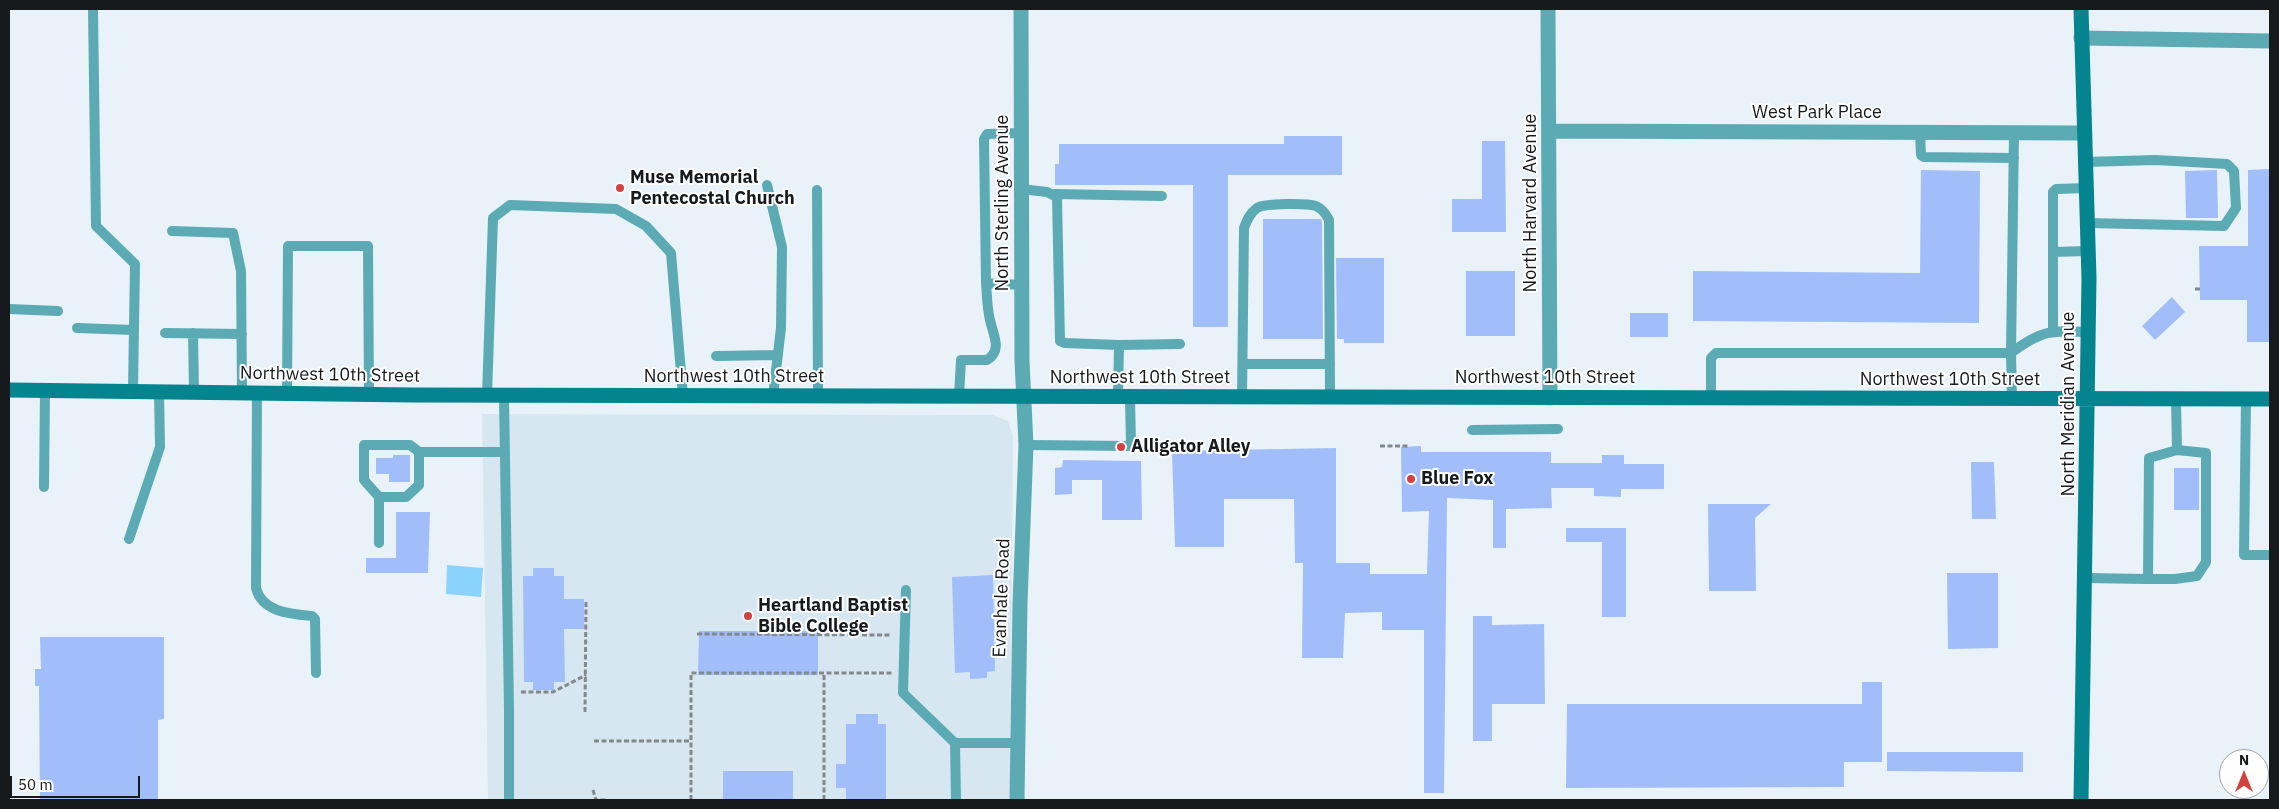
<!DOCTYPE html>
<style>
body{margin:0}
#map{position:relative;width:2279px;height:809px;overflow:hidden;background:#e9f2f8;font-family:"IBM Plex Sans",sans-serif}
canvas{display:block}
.frame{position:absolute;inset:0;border:10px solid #171a1c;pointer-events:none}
.north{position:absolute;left:2219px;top:749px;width:50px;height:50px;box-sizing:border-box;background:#fefefe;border:1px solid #a2a3a4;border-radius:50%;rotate:0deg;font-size:14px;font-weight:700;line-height:20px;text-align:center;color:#171a1c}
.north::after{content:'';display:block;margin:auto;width:18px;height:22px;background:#d14241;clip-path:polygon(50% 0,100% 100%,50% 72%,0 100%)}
.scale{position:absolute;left:10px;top:776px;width:130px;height:22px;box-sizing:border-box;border:2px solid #171a1c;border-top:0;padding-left:6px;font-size:15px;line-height:18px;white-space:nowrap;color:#171a1c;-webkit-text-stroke:4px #fefefe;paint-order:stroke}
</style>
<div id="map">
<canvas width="2279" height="809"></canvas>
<div class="frame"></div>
<div class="north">N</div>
<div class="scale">50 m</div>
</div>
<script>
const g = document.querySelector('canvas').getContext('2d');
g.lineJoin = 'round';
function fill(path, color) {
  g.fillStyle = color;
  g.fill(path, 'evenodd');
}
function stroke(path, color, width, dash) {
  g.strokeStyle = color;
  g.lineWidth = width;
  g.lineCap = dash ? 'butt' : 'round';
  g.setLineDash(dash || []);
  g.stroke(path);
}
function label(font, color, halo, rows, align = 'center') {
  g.font = font + ' "IBM Plex Sans",sans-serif';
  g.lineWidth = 4;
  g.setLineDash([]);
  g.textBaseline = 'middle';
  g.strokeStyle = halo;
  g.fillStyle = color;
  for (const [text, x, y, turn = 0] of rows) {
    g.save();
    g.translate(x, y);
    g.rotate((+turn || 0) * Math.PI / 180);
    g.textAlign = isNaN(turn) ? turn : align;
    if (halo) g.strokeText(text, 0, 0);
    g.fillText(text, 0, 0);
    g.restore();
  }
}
const built = new Path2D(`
 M 482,414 L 993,415 L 1008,421 L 1013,436 L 1010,800 L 488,800 Z`);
const green = new Path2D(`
 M 447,565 L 483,568 L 481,597 L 446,594 Z`);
const building = new Path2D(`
 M 1284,136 L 1342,136 L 1342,175 L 1228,175 L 1228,327 L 1193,327 L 1193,185 L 1055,185 L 1055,164 L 1059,164 L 1059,144 L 1284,144 Z
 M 1482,141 L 1505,141 L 1506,232 L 1452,232 L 1452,199 L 1482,199 Z
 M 2270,169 L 2270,342 L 2247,342 L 2247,300 L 2200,300 L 2199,246 L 2248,246 L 2248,170 Z
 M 1921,170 L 1980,171 L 1979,323 L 1693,321 L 1693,271 L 1920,273 Z
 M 2217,170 L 2218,218 L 2186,218 L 2185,171 Z
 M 1263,219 L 1321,219 L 1322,222 L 1323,339 L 1263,339 Z
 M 1336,258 L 1384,258 L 1384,343 L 1344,343 L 1344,339 L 1337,339 Z
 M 1466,271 L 1515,271 L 1515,336 L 1466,336 Z
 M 2172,297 L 2185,312 L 2155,340 L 2142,326 Z
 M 1630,313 L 1668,313 L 1668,337 L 1630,337 Z
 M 1421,446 L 1421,452 L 1551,452 L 1551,463 L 1602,463 L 1602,455 L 1624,455 L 1624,464 L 1664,464 L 1664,489 L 1621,489 L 1621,497 L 1594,496 L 1594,488 L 1551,488 L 1552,508 L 1506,509 L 1506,548 L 1493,548 L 1493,500 L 1447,498 L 1444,793 L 1424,793 L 1424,630 L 1382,630 L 1382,612 L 1345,613 L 1343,658 L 1302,658 L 1303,563 L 1295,563 L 1294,499 L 1224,499 L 1224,547 L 1175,547 L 1172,451 L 1336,448 L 1336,563 L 1370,563 L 1370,574 L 1427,574 L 1429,511 L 1402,512 L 1401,447 Z
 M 393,455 L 410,455 L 410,482 L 389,482 L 389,474 L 376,474 L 376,458 L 393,458 Z
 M 1063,460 L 1141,461 L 1142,520 L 1102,520 L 1102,480 L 1072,480 L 1072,494 L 1055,495 L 1055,468 L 1062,467 Z
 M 1971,462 L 1994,462 L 1996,519 L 1972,519 Z
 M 2174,468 L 2199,468 L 2199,510 L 2174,510 Z
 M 1708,504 L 1771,504 L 1755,518 L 1756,591 L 1709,591 Z
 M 396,512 L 430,512 L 428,573 L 366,573 L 366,558 L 396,558 Z
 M 1566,528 L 1626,528 L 1626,617 L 1602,617 L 1602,542 L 1566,542 Z
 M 533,568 L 554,568 L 554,576 L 564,576 L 564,599 L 584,599 L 584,629 L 564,629 L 565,682 L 554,682 L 554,690 L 533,690 L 533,682 L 524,682 L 523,576 L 533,576 Z
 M 1947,573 L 1998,573 L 1998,648 L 1948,649 Z
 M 993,575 L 995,671 L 987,672 L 987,678 L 970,679 L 970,672 L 955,673 L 952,577 Z
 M 1473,616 L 1492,616 L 1492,625 L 1544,624 L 1545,704 L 1492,704 L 1492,741 L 1473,741 Z
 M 699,631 L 818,631 L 818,675 L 698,675 Z
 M 40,637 L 164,637 L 164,719 L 158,720 L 158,800 L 40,800 L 39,686 L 35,686 L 35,669 L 41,669 Z
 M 1862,682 L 1882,682 L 1882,762 L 1844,762 L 1844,787 L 1566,788 L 1567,704 L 1862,704 Z
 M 856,714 L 878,714 L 878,724 L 886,724 L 886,800 L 846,800 L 846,788 L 836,788 L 836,764 L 846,764 L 846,724 L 856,724 Z
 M 1887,752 L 2023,752 L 2023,772 L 1887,771 Z
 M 723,771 L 793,771 L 793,800 L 723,800 Z`);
const path = new Path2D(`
 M 2195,289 L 2200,289
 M 1380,446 L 1410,446
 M 697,634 L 891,635
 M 521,692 L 553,692 L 586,675
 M 585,712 L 586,600
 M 594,741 L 690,741
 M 593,790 L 596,800 L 607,800
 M 691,800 L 691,673 L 892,673
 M 824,800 L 824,673`);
const lane = new Path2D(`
 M 93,9 L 96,226 L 135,264 L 133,390
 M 1920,132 L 1921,155 L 1924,157 L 2014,158
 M 1021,133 L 987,134 L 984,139 L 986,283 L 1022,285
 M 2085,162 L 2156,160 L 2227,164 L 2234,171 L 2236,208 L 2224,226 L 2087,223
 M 767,185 L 782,247 L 781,328 L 773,396
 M 1021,189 L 1047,192 L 1057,197 L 1060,341 L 1065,343 L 1119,345 L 1118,396
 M 817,190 L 818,396
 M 1055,194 L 1162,196
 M 172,231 L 233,233 L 241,271 L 242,393
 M 2053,252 L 2088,251
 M 9,309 L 58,311
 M 77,328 L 134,330
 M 2053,331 L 2053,192 L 2056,189 L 2086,188
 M 165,333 L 242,334
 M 193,333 L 194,392
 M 1119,345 L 1180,344
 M 2011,353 L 2014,133
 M 2011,353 C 2041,330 2052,330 2088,332
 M 716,356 L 778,355
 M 1243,364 L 1330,364
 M 257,393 L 256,588 C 262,612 290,614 312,616 L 315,619 L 316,673
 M 287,393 L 288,246 L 368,246 L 369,395
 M 487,396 L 493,218 L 510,205 L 616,209 L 646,226 L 671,253 L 683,396
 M 504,396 L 509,710 L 509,800
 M 959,396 L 961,360 L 987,360 C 1003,350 993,335 990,320 C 987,308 987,295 986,283
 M 1242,397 L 1244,228 C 1247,220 1250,213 1257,208 C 1265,203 1307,203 1316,206 C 1323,209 1326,214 1329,220 L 1330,397
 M 1711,397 L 1711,358 L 1716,353 L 2011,353 L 2012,399
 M 2246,399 L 2244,555 L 2270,555
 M 1472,430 L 1558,429
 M 1026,445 L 1131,446 L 1130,397
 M 44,487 L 45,390
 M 379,497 L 406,497 L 419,485 L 419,452
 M 129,539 L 160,447 L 159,391
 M 379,543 L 379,497 L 364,480 L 364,445 L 410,445 L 419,452 L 505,452
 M 2085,578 L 2148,579 L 2149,458 L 2177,450 L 2176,400
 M 2148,579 L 2175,579 L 2197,576 L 2206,562 L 2206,453 L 2177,450
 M 906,590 L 903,693 L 955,743 L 956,800
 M 955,743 L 1018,743`);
const street = new Path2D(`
 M 1548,9 L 1550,398
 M 2081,38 L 2270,41
 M 1549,131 L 2084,133
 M 1017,800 L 1020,603 L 1026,445 L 1022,361 L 1021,9`);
const secondary = new Path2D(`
 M 2081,9 L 2089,278 L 2081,800
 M 9,390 L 413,395 L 2270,399`);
const markers = [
 [620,188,5,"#d14241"],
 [1121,447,5,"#d14241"],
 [1411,479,5,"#d14241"],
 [748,616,5,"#d14241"]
];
const streetNames = [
 ["West Park Place",1817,113],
 ["North Sterling Avenue",1003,203,-90],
 ["North Harvard Avenue",1531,203,-90],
 ["Northwest 10th Street",330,375,1],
 ["Northwest 10th Street",734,377],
 ["Northwest 10th Street",1140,378],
 ["Northwest 10th Street",1545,378],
 ["Northwest 10th Street",1950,380],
 ["North Meridian Avenue",2069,404,-90],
 ["Evanhale Road",1002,598,-88]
];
const poiNames = [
 ["Muse Memorial",630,178],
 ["Pentecostal Church",630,199],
 ["Alligator Alley",1131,447],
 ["Blue Fox",1421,479],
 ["Heartland Baptist",758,606],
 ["Bible College",758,627]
];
fill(built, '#d7e7f1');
fill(green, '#89d3fd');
fill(building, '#a1befa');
stroke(path, '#82888c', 3, [5, 2.5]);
stroke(lane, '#5cabb4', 10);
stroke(street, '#5cabb4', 15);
stroke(secondary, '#03848f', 15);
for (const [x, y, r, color] of markers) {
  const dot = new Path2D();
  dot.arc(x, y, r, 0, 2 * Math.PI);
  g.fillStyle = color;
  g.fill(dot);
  stroke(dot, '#fefefe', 2);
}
label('18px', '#171a1c', '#fefefe', streetNames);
label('bold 18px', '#171a1c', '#fefefe', poiNames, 'left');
</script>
